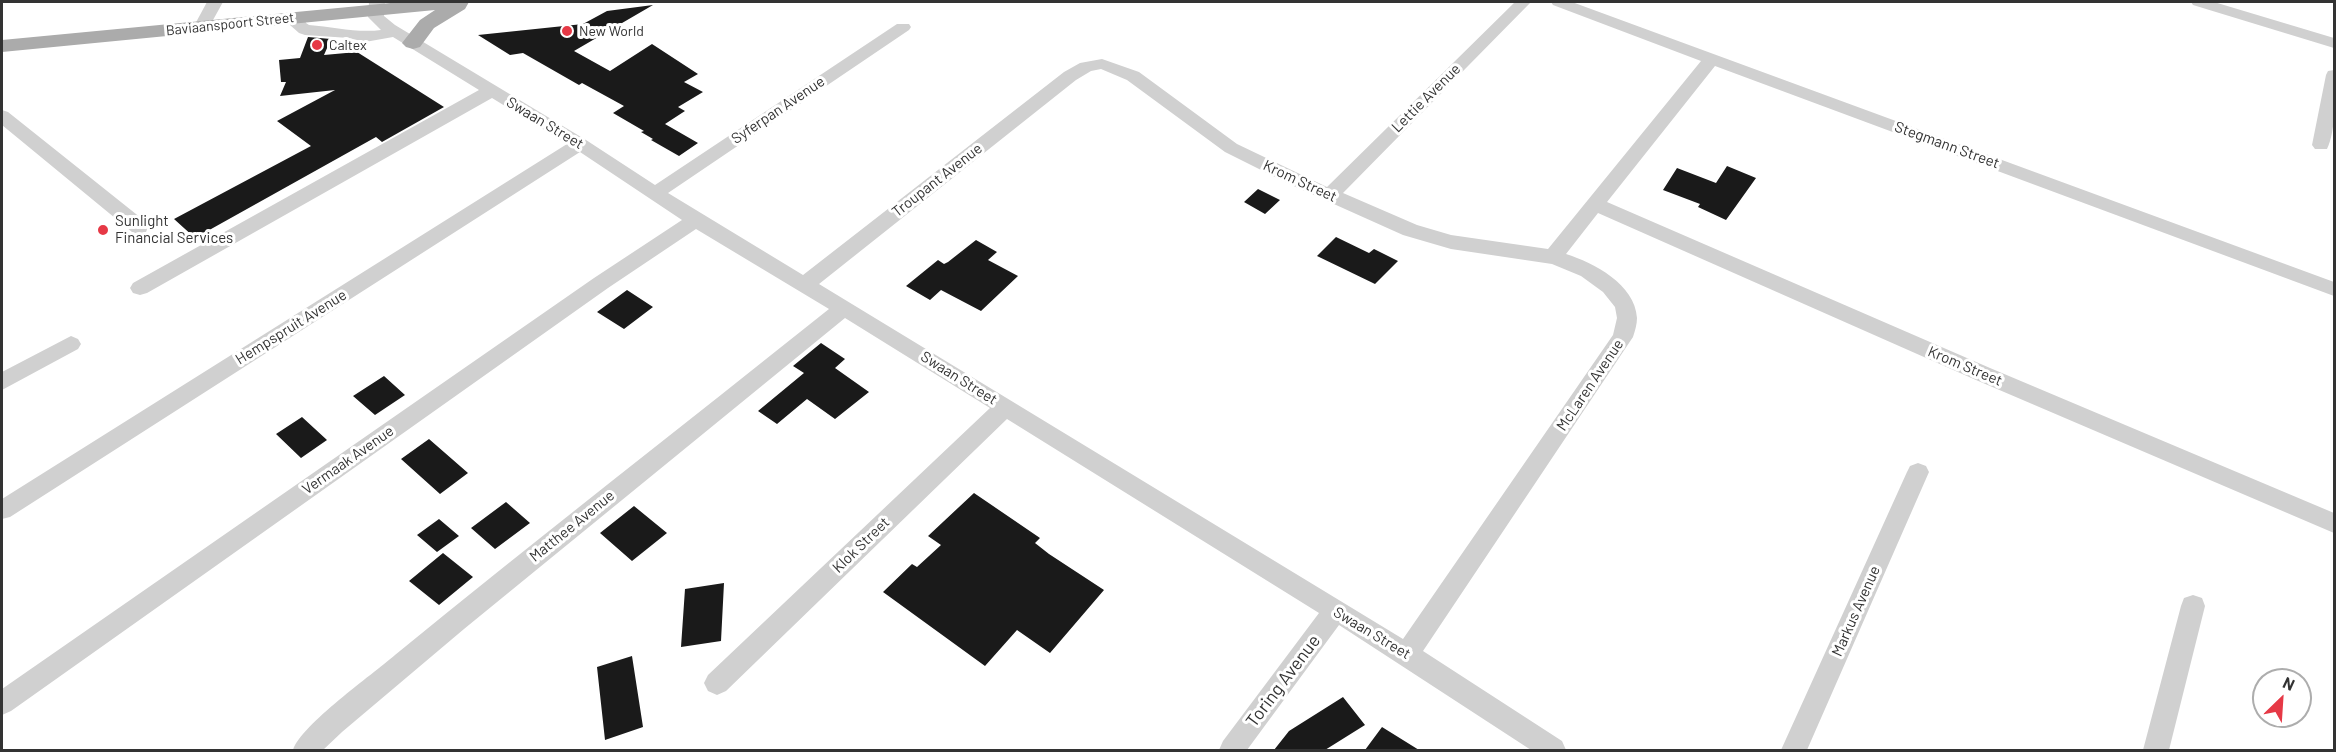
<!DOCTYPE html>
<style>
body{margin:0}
#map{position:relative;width:2336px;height:752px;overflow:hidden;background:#fff;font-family:Barlow,sans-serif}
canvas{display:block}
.frame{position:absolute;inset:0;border:3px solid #333;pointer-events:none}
.north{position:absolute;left:2252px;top:668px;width:60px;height:60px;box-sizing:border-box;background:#fff;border:2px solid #adadad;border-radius:50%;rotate:25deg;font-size:16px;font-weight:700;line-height:24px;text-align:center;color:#333}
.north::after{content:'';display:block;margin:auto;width:21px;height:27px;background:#e63946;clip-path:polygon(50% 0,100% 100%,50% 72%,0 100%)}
</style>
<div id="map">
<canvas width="2336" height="752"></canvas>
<div class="frame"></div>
<div class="north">N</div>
</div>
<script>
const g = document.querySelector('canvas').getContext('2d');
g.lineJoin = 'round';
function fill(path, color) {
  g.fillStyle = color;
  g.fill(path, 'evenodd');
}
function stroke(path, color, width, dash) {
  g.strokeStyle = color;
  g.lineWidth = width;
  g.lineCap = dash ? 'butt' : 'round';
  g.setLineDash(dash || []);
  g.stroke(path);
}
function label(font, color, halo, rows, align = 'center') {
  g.font = font + ' Barlow,sans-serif';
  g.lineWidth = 6;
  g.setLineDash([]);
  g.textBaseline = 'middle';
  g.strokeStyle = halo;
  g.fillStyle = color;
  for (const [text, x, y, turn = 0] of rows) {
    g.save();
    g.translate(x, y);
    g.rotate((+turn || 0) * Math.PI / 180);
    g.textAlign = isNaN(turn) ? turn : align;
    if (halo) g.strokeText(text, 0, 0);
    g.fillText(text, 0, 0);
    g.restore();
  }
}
const building = new Path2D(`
 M 653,5 L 574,51 L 610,71 L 652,44 L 698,74 L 684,82 L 703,92 L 678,107 L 685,111 L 665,124 L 698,143 L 679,156 L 651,140 L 653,139 L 641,132 L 644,131 L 613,113 L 624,106 L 582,83 L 579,85 L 523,53 L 510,55 L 478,35 L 583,24 L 607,11 Z
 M 308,37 L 331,39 L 324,55 L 357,52 L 444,107 L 382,142 L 376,137 L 195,238 L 174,219 L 311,146 L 277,121 L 335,90 L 280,96 L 286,82 L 281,82 L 279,60 L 300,58 Z
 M 1727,166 L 1756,178 L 1726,220 L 1698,207 L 1700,204 L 1663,190 L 1677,168 L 1716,183 Z
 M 1258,189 L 1280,200 L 1265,214 L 1244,202 Z
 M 1336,237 L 1369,253 L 1374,249 L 1398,261 L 1375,284 L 1317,256 Z
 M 976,240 L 997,252 L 988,260 L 1018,276 L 981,311 L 941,290 L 930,300 L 906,286 L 938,260 L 944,264 L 948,262 Z
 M 627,290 L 653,307 L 624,329 L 597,312 Z
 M 821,343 L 845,359 L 835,368 L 869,392 L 835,419 L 807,399 L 777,424 L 758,411 L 804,373 L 793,366 Z
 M 384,376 L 405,395 L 375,415 L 353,396 Z
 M 302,417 L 327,440 L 301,458 L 276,434 Z
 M 429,439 L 468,473 L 440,494 L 401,459 Z
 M 974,493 L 1040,538 L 1035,543 L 1049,554 L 1104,590 L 1050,653 L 1017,630 L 985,666 L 883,592 L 912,564 L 917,567 L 941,545 L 928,536 Z
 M 506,502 L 530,523 L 495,549 L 471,528 Z
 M 634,506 L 667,533 L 632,561 L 600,533 Z
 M 439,519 L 459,536 L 437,552 L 417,535 Z
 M 443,553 L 473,577 L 439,605 L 409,581 Z
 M 724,583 L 721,641 L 681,647 L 685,589 Z
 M 632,656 L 643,727 L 605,740 L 597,667 Z
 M 1343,697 L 1365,725 L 1325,750 L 1274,750 L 1289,731 Z
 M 1382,727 L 1419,750 L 1365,750 Z`);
const minor = new Path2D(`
 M 207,2 L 223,2 L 208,29 L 196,29 L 194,26 Z
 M 369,2 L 385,2 L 384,16 L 395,25 L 586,140 L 655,185 L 897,24 L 909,24 L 911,27 L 909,30 L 668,193 L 803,275 L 1064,72 L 1080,63 L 1102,59 L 1139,72 L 1237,144 L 1327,187 L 1515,2 L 1531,2 L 1343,193 L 1417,225 L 1451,235 L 1548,249 L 1701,61 L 1553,5 L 1551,2 L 1572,2 L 2334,282 L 2334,296 L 1715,66 L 1607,202 L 1990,368 L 2334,513 L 2334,533 L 1976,380 L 1598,213 L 1566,254 C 1594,263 1635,284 1637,318 C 1637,324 1635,331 1633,337 L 1423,651 L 1562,741 L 1566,750 L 1531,750 L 1339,625 L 1247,750 L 1219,750 L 1223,741 L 1319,613 L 1007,419 L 726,691 L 717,695 L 708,691 L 704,683 L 708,675 L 990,408 L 845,318 L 464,629 L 342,732 L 323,750 L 293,750 C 302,724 372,675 395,655 C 538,538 685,424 829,309 L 696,229 L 608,288 L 11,711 L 2,715 L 2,689 L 594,278 L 682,220 L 580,152 L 10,517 L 2,519 L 2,499 L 567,144 L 492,98 L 147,293 L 140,295 L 133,293 L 130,288 L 133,283 L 479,90 L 393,37 L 365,42 L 349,38 L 305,35 L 299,33 L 290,25 L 290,17 L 298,12 L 304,14 L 306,23 L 309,25 C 333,27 358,33 381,30 L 368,17 ZM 1101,69 L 1127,80 L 1225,152 L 1287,183 L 1403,235 L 1451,249 L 1552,264 L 1581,276 L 1603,292 L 1615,307 L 1617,318 L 1613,335 L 1403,639 L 819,284 L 1076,80 L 1091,71 Z
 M 2191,2 L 2214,2 L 2334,38 L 2334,48 L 2193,5 Z
 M 2334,70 C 2336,89 2336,132 2327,149 L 2315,149 L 2312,145 L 2326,75 L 2328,71 Z
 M 2,110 L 8,112 L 146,222 L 148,227 L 146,232 L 139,234 L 132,232 L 2,125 Z
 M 71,336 L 78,339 L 81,344 L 78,349 L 2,390 L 2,372 Z
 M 1918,463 L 1926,466 L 1929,472 L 1807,750 L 1781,750 L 1907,472 L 1910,466 Z
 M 2193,595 L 2202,598 L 2205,606 L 2169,750 L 2143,750 L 2181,606 L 2184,598 Z`);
const major = new Path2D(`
 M 401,2 L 469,2 L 465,9 L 434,28 L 420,47 L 413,49 L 406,47 L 402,43 L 420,20 L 435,10 L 2,52 L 2,40 Z`);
const markers = [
 [567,31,6,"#e63946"],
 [317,45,6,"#e63946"],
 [103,230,6,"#e63946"]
];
const farStreetnames = [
 ["Baviaanspoort Street",230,24,-6]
];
const farPoinames = [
 ["New World",579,31],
 ["Caltex",329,45]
];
const streetNames = [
 ["Lettie Avenue",1426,98,-45],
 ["Syferpan Avenue",778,110,-34],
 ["Swaan Street",545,123,31],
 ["Stegmann Street",1947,145,20],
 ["Troupant Avenue",937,180,-38],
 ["Krom Street",1300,181,25],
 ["Hempspruit Avenue",291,327,-32],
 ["Krom Street",1965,366,23],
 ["Swaan Street",959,378,32],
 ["McLaren Avenue",1590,385,-56],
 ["Vermaak Avenue",348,460,-35],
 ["Matthee Avenue",572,526,-39],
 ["Klok Street",861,545,-44],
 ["Markus Avenue",1856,611,-66],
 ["Swaan Street",1372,633,31]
];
const poiNames = [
 ["Sunlight",115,221],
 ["Financial Services",115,238]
];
const nearStreetnames = [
 ["Toring Avenue",1283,681,-53]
];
fill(building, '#1a1a1a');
fill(minor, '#d0d0d0');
fill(major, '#ababab');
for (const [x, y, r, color] of markers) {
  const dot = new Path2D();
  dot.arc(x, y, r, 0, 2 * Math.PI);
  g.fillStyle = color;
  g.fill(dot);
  stroke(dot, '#fff', 2);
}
label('14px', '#333', '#fff', farStreetnames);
label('14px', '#333', '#fff', farPoinames, 'left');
label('15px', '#333', '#fff', streetNames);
label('15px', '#333', '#fff', poiNames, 'left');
label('18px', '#333', '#fff', nearStreetnames);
</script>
